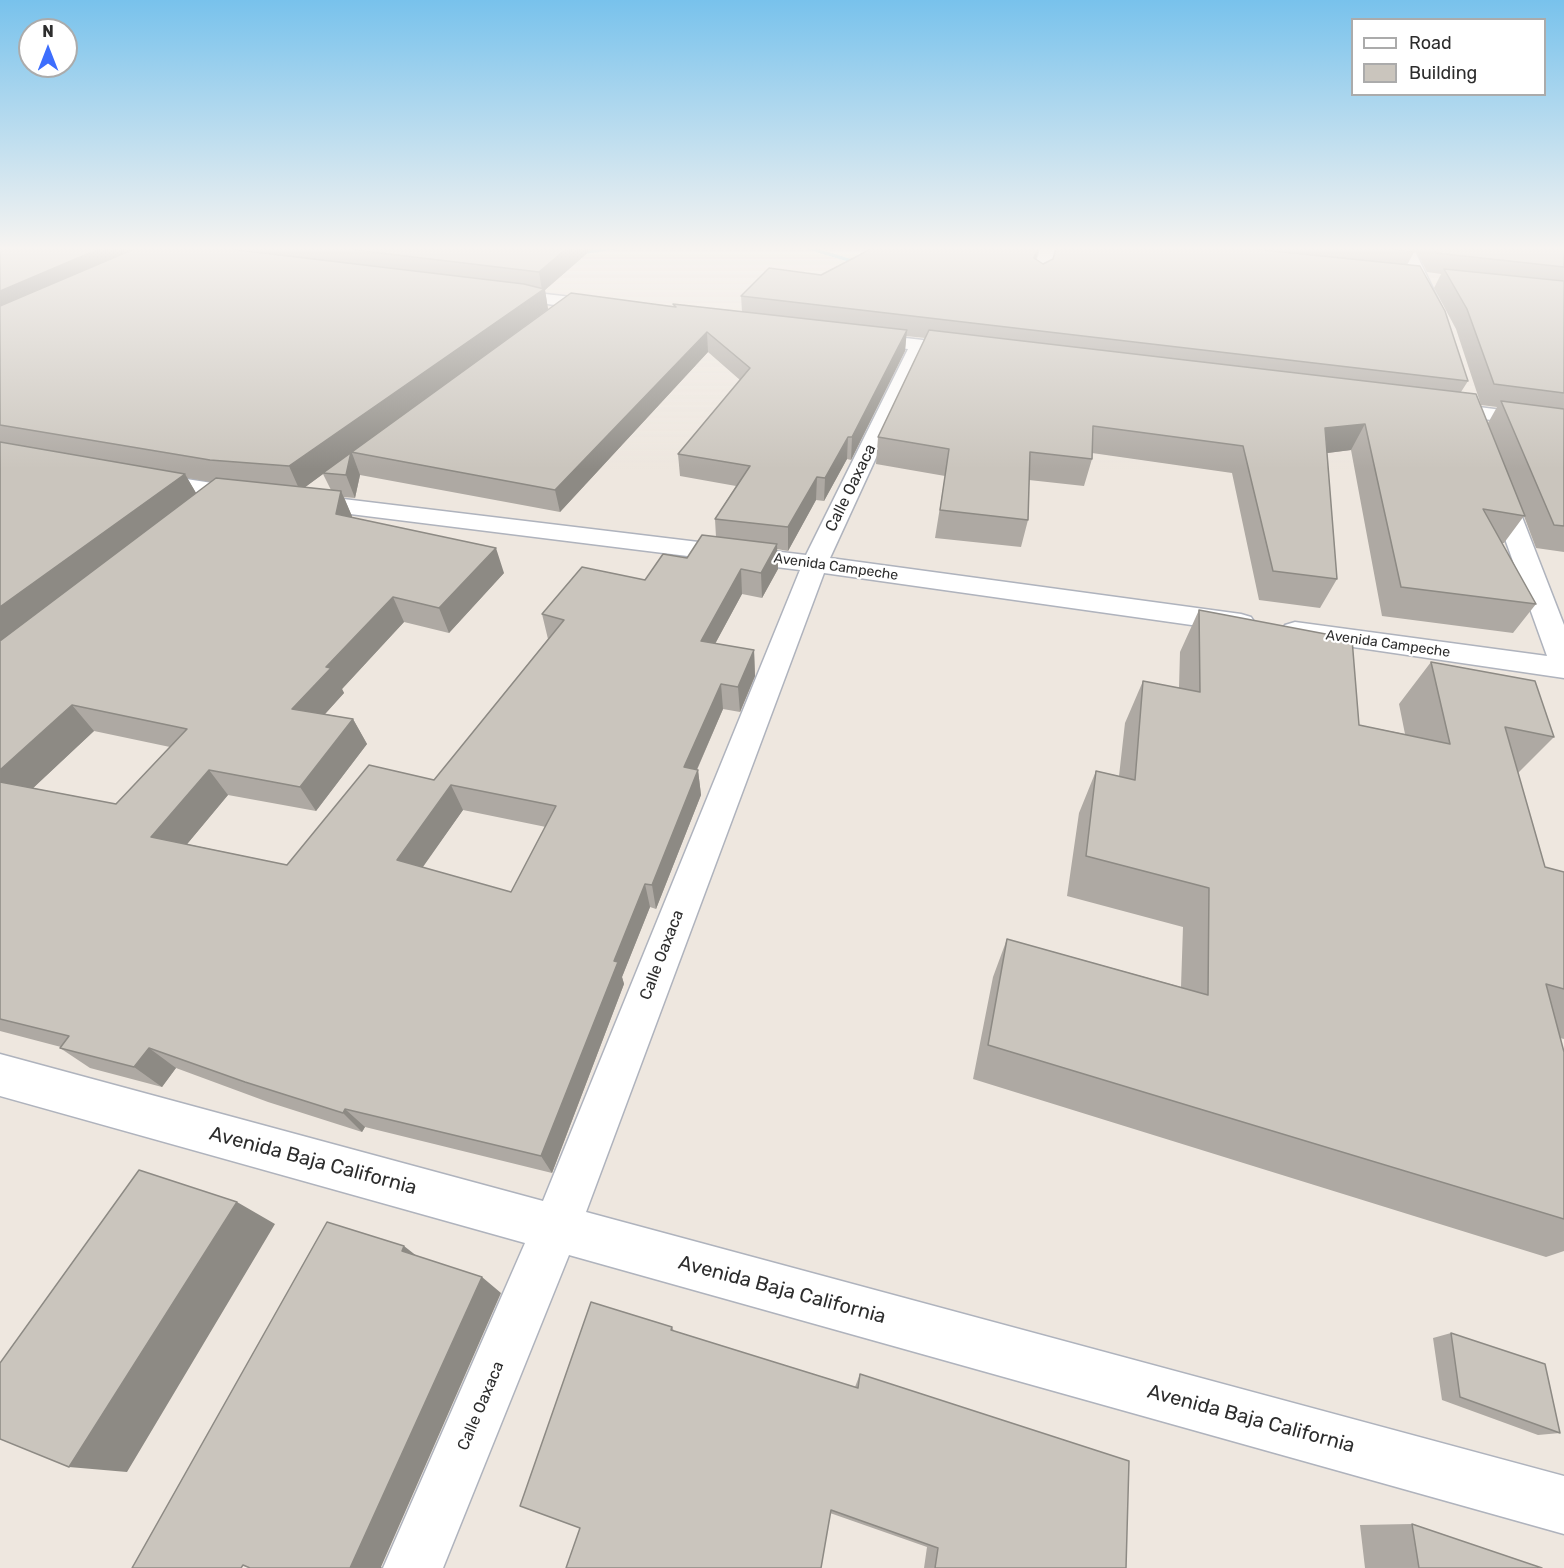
<!DOCTYPE html>
<style>
body{margin:0}
#map{position:relative;width:1564px;height:1568px;overflow:hidden;background:#eee7df;font-family:Rubik,sans-serif}
canvas{display:block}
.legend{position:absolute;left:1351px;top:18px;width:195px;height:78px;box-sizing:border-box;background:#fff;border:2px solid #ababab;margin:0;padding:8px 10px;list-style:none;font-size:18px;color:#2d2d2d}
.legend li{display:flex;align-items:center;gap:12px;height:30px}
.legend b{width:30px;border:2px solid #ababab}
.north{position:absolute;left:18px;top:18px;width:60px;height:60px;box-sizing:border-box;background:#fff;border:2px solid #ababab;border-radius:50%;rotate:0deg;font-size:16px;font-weight:700;line-height:24px;text-align:center;color:#2d2d2d}
.north::after{content:'';display:block;margin:auto;width:21px;height:27px;background:#3d6efd;clip-path:polygon(50% 0,100% 100%,50% 72%,0 100%)}
</style>
<div id="map">
<canvas width="1564" height="1568"></canvas>
<ul class="legend">
<li><b style="height:8px;background:#fff"></b>Road</li>
<li><b style="height:16px;background:#cac5bd"></b>Building</li>
</ul>
<div class="north">N</div>
</div>
<script>
const g = document.querySelector('canvas').getContext('2d');
g.lineJoin = 'round';
function fill(path, color) {
  g.fillStyle = color;
  g.fill(path, 'evenodd');
}
function stroke(path, color, width, dash) {
  g.strokeStyle = color;
  g.lineWidth = width;
  g.lineCap = dash ? 'butt' : 'round';
  g.setLineDash(dash || []);
  g.stroke(path);
}
function label(font, color, halo, rows, align = 'center') {
  g.font = font + ' Rubik,sans-serif';
  g.lineWidth = 4.5;
  g.setLineDash([]);
  g.textBaseline = 'middle';
  g.strokeStyle = halo;
  g.fillStyle = color;
  for (const [text, x, y, turn = 0] of rows) {
    g.save();
    g.translate(x, y);
    g.rotate((+turn || 0) * Math.PI / 180);
    g.textAlign = isNaN(turn) ? turn : align;
    if (halo) g.strokeText(text, 0, 0);
    g.fillText(text, 0, 0);
    g.restore();
  }
}
const stream = new Path2D(`
 M 594,249 L 619,249 L 569,256 L 566,254 Z
 M 806,249 L 818,249 L 874,266 L 870,268 Z`);
const minor = new Path2D(`
 M 1040,249 L 1055,249 L 1048,276 L 1040,281 L 1032,276 Z
 M 1399,249 L 1414,249 L 1441,306 L 1439,310 L 1427,310 L 1425,306 Z
 M 502,289 L 606,301 L 612,302 L 614,306 L 612,310 L 606,311 L 496,298 L 494,294 L 496,290 Z
 M 862,333 L 966,345 L 973,347 L 975,351 L 973,355 L 966,357 L 925,351 L 830,558 L 1241,614 L 1251,617 L 1255,623 L 1251,629 L 1241,632 L 824,573 L 586,1212 L 1564,1476 L 1564,1534 L 569,1255 L 443,1568 L 383,1568 L 525,1243 L 0,1096 L 0,1054 L 543,1201 L 800,570 L 302,508 L 294,506 L 290,501 L 294,496 L 302,494 L 806,555 L 908,349 L 856,342 L 853,338 L 856,334 Z
 M 1440,402 L 1564,418 L 1564,430 L 1433,412 L 1430,408 L 1433,404 Z
 M 147,473 L 245,488 L 253,490 L 257,495 L 253,500 L 245,502 L 139,485 L 136,480 L 139,475 Z
 M 1498,479 L 1506,481 L 1510,486 L 1564,625 L 1564,678 L 1285,637 L 1281,631 L 1285,625 L 1295,622 L 1547,656 L 1486,486 L 1490,481 Z`);
const wall = new Path2D(`
 M 0,249 L 592,249 L 545,290 L 548,309 L 674,306 L 673,304 L 742,312 L 741,296 L 821,275 L 871,249 L 1039,249 L 1036,259 L 1043,264 L 1053,259 L 1056,249 L 1413,249 L 1414,252 L 1407,265 L 1468,381 L 1461,392 L 1488,423 L 1497,407 L 1481,405 L 1456,329 L 1434,288 L 1441,274 L 1427,272 L 1415,249 L 1564,249 L 1564,552 L 1536,548 L 1524,516 L 1504,543 L 1501,543 L 1536,604 L 1513,633 L 1382,616 L 1351,450 L 1327,453 L 1337,579 L 1320,608 L 1259,600 L 1232,473 L 1092,453 L 1092,459 L 1084,486 L 1029,480 L 1028,520 L 1021,547 L 935,538 L 945,476 L 876,464 L 878,437 L 925,338 L 906,336 L 905,351 L 851,460 L 847,459 L 824,501 L 816,500 L 788,551 L 777,549 L 778,569 L 762,598 L 742,594 L 715,644 L 754,650 L 755,676 L 740,712 L 723,709 L 697,770 L 698,770 L 701,795 L 656,909 L 650,907 L 622,977 L 624,984 L 552,1173 L 365,1127 L 362,1132 L 268,1102 L 176,1068 L 162,1087 L 90,1068 L 60,1048 L 61,1047 L 0,1031 ZM 708,352 L 740,380 L 678,454 L 680,476 L 736,486 L 715,519 L 716,537 L 687,558 L 645,580 L 542,614 L 548,639 L 434,780 L 287,865 L 187,844 L 228,795 L 316,811 L 367,744 L 353,719 L 325,714 L 344,693 L 342,689 L 404,622 L 449,633 L 504,573 L 352,517 L 344,497 L 355,498 L 360,475 L 560,512 ZM 323,474 L 331,490 L 305,487 ZM 187,478 L 211,482 L 196,493 ZM 94,731 L 170,747 L 116,804 L 33,788 ZM 463,810 L 546,827 L 511,892 L 422,867 Z
 M 1199,610 L 1359,725 L 1405,734 L 1399,704 L 1431,662 L 1554,737 L 1518,773 L 1545,867 L 1564,872 L 1564,1039 L 1560,1038 L 1564,1052 L 1564,1251 L 1546,1257 L 973,1079 L 993,977 L 1007,939 L 1181,987 L 1183,927 L 1067,896 L 1079,813 L 1096,771 L 1119,776 L 1125,723 L 1143,681 L 1179,688 L 1180,652 Z
 M 672,1327 L 674,1331 L 855,1387 L 860,1374 L 1126,1568 L 924,1568 L 927,1547 L 830,1513 L 566,1568 Z
 M 1451,1333 L 1560,1433 L 1538,1435 L 1442,1400 L 1433,1338 Z
 M 1412,1524 L 1542,1568 L 1365,1568 L 1360,1525 Z`);
const shadedWall = new Path2D(`
 M 99,249 L 133,249 L 0,318 L 0,291 Z
 M 566,249 L 592,249 L 545,290 L 548,309 L 352,453 L 360,475 L 355,498 L 346,475 L 323,473 L 323,474 L 300,491 L 289,466 L 542,290 L 539,272 Z
 M 1037,249 L 1039,249 L 1030,277 L 1034,258 Z
 M 907,330 L 905,351 L 851,460 L 852,437 Z
 M 707,332 L 708,352 L 560,512 L 555,490 Z
 M 1365,424 L 1351,450 L 1312,455 L 1325,428 Z
 M 848,437 L 847,459 L 824,501 L 825,478 Z
 M 185,474 L 199,498 L 0,649 L 0,607 Z
 M 817,477 L 816,500 L 788,551 L 788,527 Z
 M 341,491 L 352,516 L 347,539 L 336,514 Z
 M 777,544 L 778,569 L 762,598 L 761,573 Z
 M 496,548 L 504,573 L 449,633 L 439,608 Z
 M 741,569 L 742,594 L 703,666 L 701,641 Z
 M 393,597 L 404,622 L 342,689 L 344,693 L 307,734 L 292,709 L 326,667 Z
 M 754,650 L 755,676 L 740,712 L 738,687 Z
 M 721,684 L 723,709 L 687,792 L 684,767 Z
 M 72,705 L 94,731 L 15,805 L 0,791 L 0,770 Z
 M 353,719 L 367,744 L 316,811 L 300,787 Z
 M 209,770 L 228,795 L 173,861 L 151,837 Z
 M 698,770 L 701,795 L 656,909 L 652,885 Z
 M 451,785 L 463,810 L 411,884 L 397,860 Z
 M 645,884 L 650,907 L 622,977 L 624,984 L 552,1173 L 541,1156 L 614,961 Z
 M 149,1048 L 176,1068 L 162,1087 L 134,1067 Z
 M 345,1109 L 365,1127 L 362,1132 L 343,1113 Z
 M 237,1202 L 275,1224 L 127,1472 L 69,1467 Z
 M 404,1246 L 427,1264 L 402,1251 Z
 M 482,1277 L 501,1293 L 381,1567 L 382,1568 L 350,1568 Z`);
const building = new Path2D(`
 M 0,249 L 99,249 L 0,291 Z
 M 134,249 L 229,249 L 524,284 L 544,289 L 289,466 L 210,460 L 0,425 L 0,306 Z
 M 347,249 L 566,249 L 539,272 Z
 M 871,249 L 1037,249 L 1034,258 L 1043,264 L 1053,259 L 1056,249 L 1253,249 L 1420,266 L 1445,311 L 1468,381 L 741,296 L 769,268 L 821,275 Z
 M 1389,249 L 1413,249 L 1414,252 Z
 M 1434,249 L 1564,249 L 1564,267 L 1436,253 Z
 M 1444,269 L 1564,281 L 1564,393 L 1494,384 L 1467,309 Z
 M 571,293 L 668,306 L 676,307 L 673,304 L 907,330 L 852,437 L 848,437 L 825,478 L 817,477 L 788,527 L 715,519 L 750,466 L 678,454 L 750,368 L 707,332 L 555,490 L 351,452 L 346,475 L 323,473 Z
 M 929,330 L 1476,394 L 1525,516 L 1483,509 L 1536,604 L 1401,587 L 1365,424 L 1325,428 L 1337,579 L 1273,571 L 1243,446 L 1093,426 L 1092,459 L 1030,452 L 1028,520 L 940,510 L 949,449 L 878,437 Z
 M 1501,401 L 1564,409 L 1564,526 L 1554,525 Z
 M 0,442 L 185,474 L 0,607 Z
 M 216,478 L 341,491 L 336,514 L 496,548 L 439,608 L 393,597 L 326,667 L 331,668 L 292,709 L 353,719 L 300,787 L 209,770 L 151,837 L 287,865 L 369,765 L 434,780 L 564,620 L 542,614 L 582,567 L 645,580 L 663,554 L 687,558 L 702,535 L 777,544 L 761,573 L 741,569 L 701,641 L 754,650 L 738,687 L 721,684 L 684,767 L 698,770 L 652,885 L 645,884 L 614,961 L 618,962 L 541,1156 L 345,1109 L 343,1113 L 245,1082 L 149,1048 L 134,1067 L 60,1048 L 69,1036 L 0,1019 L 0,782 L 116,804 L 187,729 L 72,705 L 0,770 L 0,641 ZM 451,785 L 556,806 L 511,892 L 397,860 Z
 M 1199,610 L 1352,639 L 1359,725 L 1450,744 L 1431,662 L 1535,681 L 1554,737 L 1505,727 L 1545,867 L 1564,872 L 1564,989 L 1546,984 L 1564,1052 L 1564,1219 L 988,1045 L 1007,939 L 1208,995 L 1209,888 L 1086,856 L 1096,771 L 1135,780 L 1143,681 L 1200,692 Z
 M 139,1170 L 237,1202 L 69,1467 L 0,1439 L 0,1363 Z
 M 327,1222 L 404,1246 L 402,1251 L 482,1277 L 350,1568 L 250,1568 L 243,1565 L 241,1568 L 132,1568 Z
 M 591,1302 L 672,1327 L 671,1330 L 858,1388 L 860,1374 L 1129,1461 L 1126,1568 L 935,1568 L 938,1548 L 831,1510 L 821,1568 L 566,1568 L 580,1528 L 520,1506 Z
 M 1451,1333 L 1545,1364 L 1560,1433 L 1460,1397 Z
 M 1412,1524 L 1542,1568 L 1419,1568 Z`);
const farStreetnames = [
 ["Avenida Campeche",836,567,8],
 ["Avenida Campeche",1388,644,8]
];
const streetNames = [
 ["Calle Oaxaca",851,488,-64],
 ["Calle Oaxaca",662,955,-69],
 ["Calle Oaxaca",481,1406,-67]
];
const nearStreetnames = [
 ["Avenida Baja California",313,1161,15],
 ["Avenida Baja California",782,1290,15],
 ["Avenida Baja California",1251,1419,15]
];
fill(stream, '#71d8f1');
stroke(minor, '#afb3bd', 3);
fill(minor, '#fff');
fill(wall, '#aea9a3');
fill(shadedWall, '#8d8a84');
fill(building, '#cac5bd');
stroke(building, '#8d8a84', 1.5);
const sky = g.createLinearGradient(0, 0, 0, 469);
sky.addColorStop(0, '#78c2ec');
sky.addColorStop(0.53, '#f7f4f1');
sky.addColorStop(1, '#f7f4f100');
g.fillStyle = sky;
g.fillRect(0, 0, 1564, 469);
label('14px', '#2d2d2d', '#fff', farStreetnames);
label('16px', '#2d2d2d', '#fff', streetNames);
label('20px', '#2d2d2d', '#fff', nearStreetnames);
</script>
